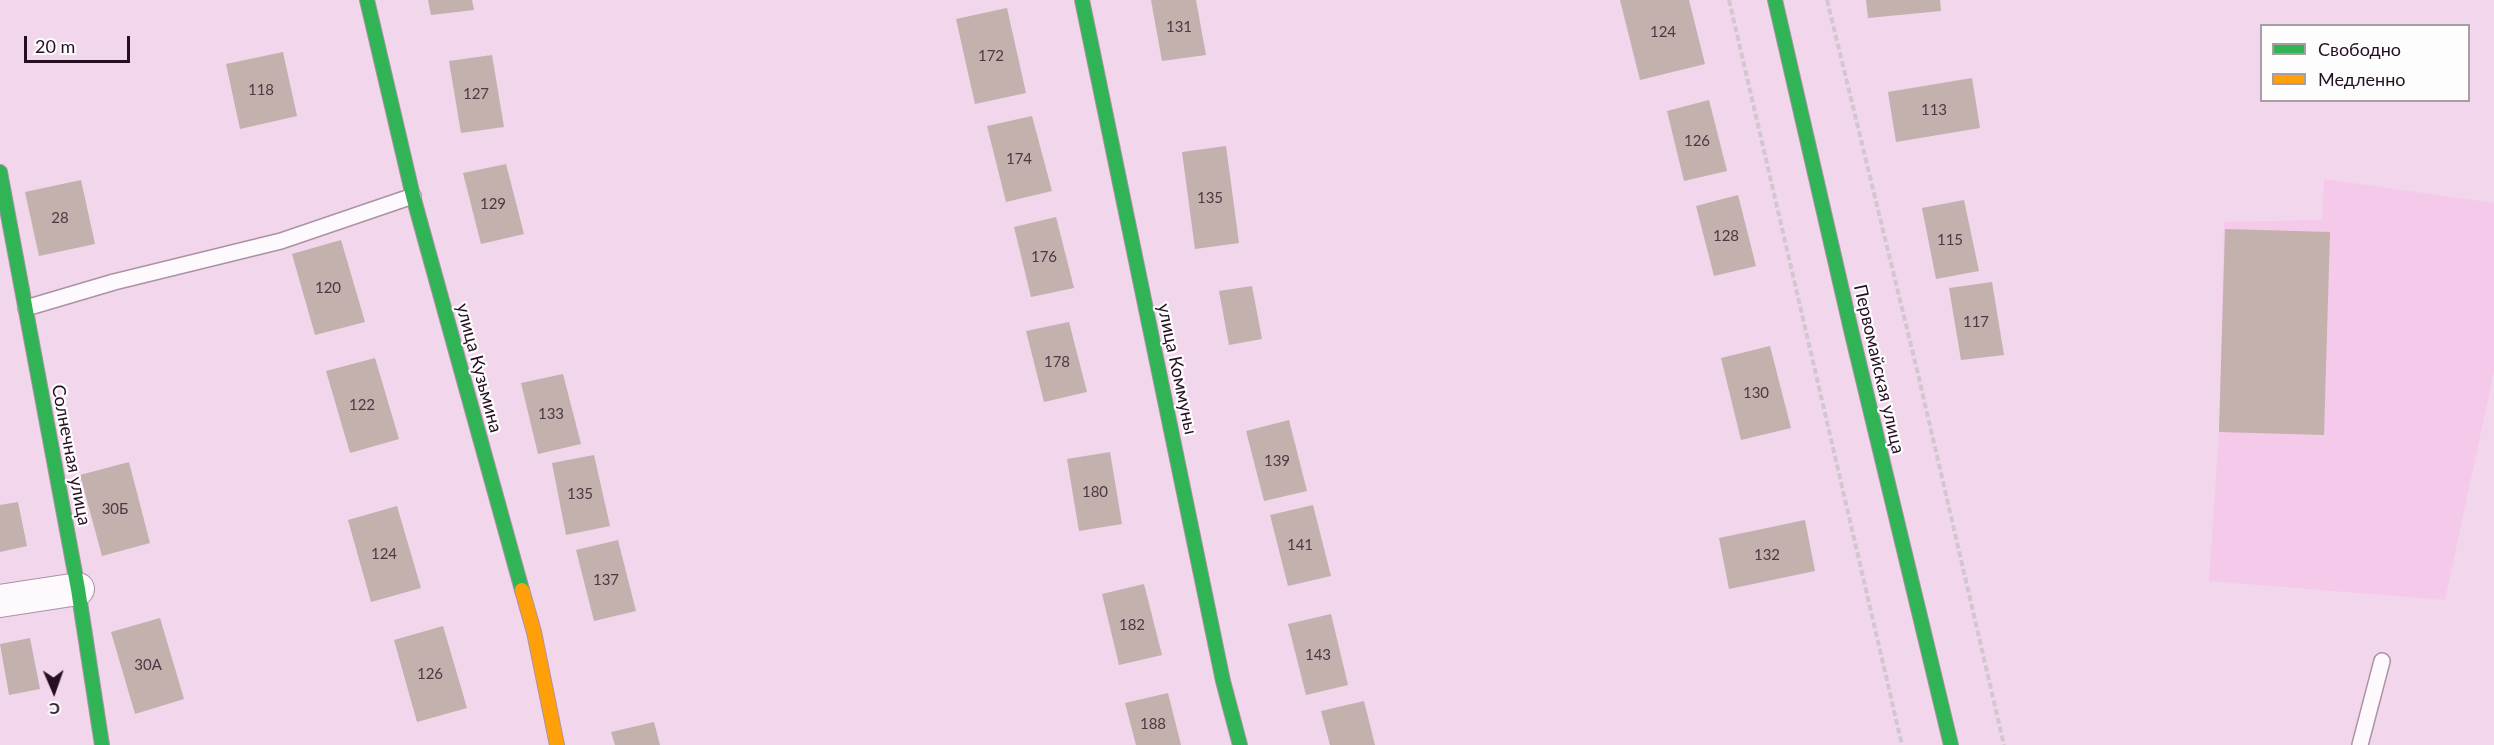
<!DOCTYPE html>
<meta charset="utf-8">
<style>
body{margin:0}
#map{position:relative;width:2494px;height:745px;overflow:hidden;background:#f2d6eb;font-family:Lato,sans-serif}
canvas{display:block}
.legend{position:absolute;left:2260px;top:24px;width:210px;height:78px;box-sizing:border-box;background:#fdfdfd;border:2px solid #a79ea5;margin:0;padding:8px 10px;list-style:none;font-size:18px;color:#260f21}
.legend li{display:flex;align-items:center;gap:12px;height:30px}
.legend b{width:30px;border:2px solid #a79ea5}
.north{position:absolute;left:24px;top:661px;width:60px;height:60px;-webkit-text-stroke:4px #fdfdfd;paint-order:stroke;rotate:178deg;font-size:16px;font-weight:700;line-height:24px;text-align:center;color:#260f21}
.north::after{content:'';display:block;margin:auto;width:21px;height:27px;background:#260f21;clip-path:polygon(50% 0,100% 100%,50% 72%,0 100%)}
.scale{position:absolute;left:24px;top:36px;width:106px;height:27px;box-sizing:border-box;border:3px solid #260f21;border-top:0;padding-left:8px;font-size:18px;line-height:21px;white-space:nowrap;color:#260f21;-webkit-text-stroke:4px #fdfdfd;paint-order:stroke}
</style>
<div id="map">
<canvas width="2494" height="745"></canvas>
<ul class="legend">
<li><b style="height:8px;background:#30b455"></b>Свободно</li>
<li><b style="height:8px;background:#ff9f0a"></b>Медленно</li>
</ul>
<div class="north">С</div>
<div class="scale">20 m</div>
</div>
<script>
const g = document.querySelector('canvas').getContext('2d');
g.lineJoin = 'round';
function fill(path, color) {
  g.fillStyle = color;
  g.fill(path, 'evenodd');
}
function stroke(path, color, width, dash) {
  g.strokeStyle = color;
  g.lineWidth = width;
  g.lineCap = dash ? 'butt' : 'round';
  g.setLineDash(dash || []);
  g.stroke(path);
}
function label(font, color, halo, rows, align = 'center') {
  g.font = font + ' Lato,sans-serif';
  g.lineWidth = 4.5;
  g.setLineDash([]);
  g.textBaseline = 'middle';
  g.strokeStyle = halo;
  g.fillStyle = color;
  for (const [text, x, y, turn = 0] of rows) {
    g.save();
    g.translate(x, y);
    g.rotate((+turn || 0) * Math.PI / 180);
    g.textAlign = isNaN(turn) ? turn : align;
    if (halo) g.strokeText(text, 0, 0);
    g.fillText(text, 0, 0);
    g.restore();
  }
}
const built = new Path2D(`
 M 2324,179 L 2494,203 L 2494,371 L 2445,600 L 2209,581 L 2219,432 L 2224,222 L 2322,220 Z`);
const building = new Path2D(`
 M 428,0 L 472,0 L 474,10 L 431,15 Z
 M 1151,0 L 1196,0 L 1206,55 L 1162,61 Z
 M 1620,0 L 1689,0 L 1705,64 L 1640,80 Z
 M 1866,0 L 1940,0 L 1941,11 L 1868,18 Z
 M 1007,8 L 1026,93 L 975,104 L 956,19 Z
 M 283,52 L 297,116 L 240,129 L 226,64 Z
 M 492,55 L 504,127 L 461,133 L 449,61 Z
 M 1972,78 L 1980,128 L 1896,142 L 1888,92 Z
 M 1709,100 L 1727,171 L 1684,181 L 1667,111 Z
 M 1032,116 L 1052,191 L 1006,202 L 987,126 Z
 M 1226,146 L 1239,243 L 1195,249 L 1182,152 Z
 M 506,164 L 524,234 L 481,244 L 463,173 Z
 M 81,180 L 95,244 L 39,256 L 25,192 Z
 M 1738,195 L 1756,266 L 1714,276 L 1696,206 Z
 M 1964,200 L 1979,271 L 1936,279 L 1922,208 Z
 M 1056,217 L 1074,288 L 1031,297 L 1014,227 Z
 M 2225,229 L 2330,232 L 2324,435 L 2219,432 Z
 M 341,240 L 365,322 L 315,335 L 292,254 Z
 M 1992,282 L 2004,355 L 1961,360 L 1949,288 Z
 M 1252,286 L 1262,339 L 1229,345 L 1219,291 Z
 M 1069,322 L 1087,392 L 1044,402 L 1026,331 Z
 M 1770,346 L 1791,428 L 1741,440 L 1721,358 Z
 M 375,358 L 399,439 L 350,453 L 326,371 Z
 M 563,374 L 581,444 L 538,454 L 521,383 Z
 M 1289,420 L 1307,491 L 1264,501 L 1246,431 Z
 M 1110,452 L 1122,524 L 1079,531 L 1067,459 Z
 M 594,455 L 610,526 L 566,535 L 552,463 Z
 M 129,462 L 150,543 L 102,556 L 80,475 Z
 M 18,502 L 27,546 L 0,552 L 0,505 Z
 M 1313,505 L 1331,576 L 1288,586 L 1270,515 Z
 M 397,506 L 421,588 L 371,602 L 348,520 Z
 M 1805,520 L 1815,571 L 1729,589 L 1719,538 Z
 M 618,540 L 636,611 L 594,621 L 576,550 Z
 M 1144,584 L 1162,655 L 1119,665 L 1102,594 Z
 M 1331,614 L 1348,685 L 1306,695 L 1288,624 Z
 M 160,618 L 184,699 L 135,714 L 111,632 Z
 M 443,626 L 467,708 L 417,722 L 394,640 Z
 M 30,638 L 40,689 L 9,695 L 0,644 Z
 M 1168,693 L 1181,745 L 1136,745 L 1125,703 Z
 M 1364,701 L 1375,745 L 1330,745 L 1321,711 Z
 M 654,722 L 660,745 L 615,745 L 611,732 Z`);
const path = new Path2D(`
 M 1729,0 L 1902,745
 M 1827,0 L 1918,374 L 2004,745`);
const lane = new Path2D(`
 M 26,308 L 114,282 L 281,241 L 413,196
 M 2360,745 L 2382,661`);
const street = new Path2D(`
 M 0,601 L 78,589`);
const fast = new Path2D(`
 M 367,0 L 413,196 L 522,590
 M 1082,0 L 1223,681 L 1240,745
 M 1775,0 L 1852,334 L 1951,745
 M 0,172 L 78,589 L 102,745`);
const slow = new Path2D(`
 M 522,590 L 534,632 L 557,745`);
const numberNames = [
 ["131",1179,27],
 ["124",1663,32],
 ["172",991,56],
 ["118",261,90],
 ["127",476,94],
 ["113",1934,110],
 ["126",1697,141],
 ["174",1019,159],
 ["135",1210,198],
 ["129",493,204],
 ["28",60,218],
 ["128",1726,236],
 ["115",1950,240],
 ["176",1044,257],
 ["120",328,288],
 ["117",1976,322],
 ["178",1057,362],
 ["130",1756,393],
 ["122",362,405],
 ["133",551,414],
 ["139",1277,461],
 ["180",1095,492],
 ["135",580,494],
 ["30Б",115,509],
 ["141",1300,545],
 ["124",384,554],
 ["132",1767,555],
 ["137",606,580],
 ["182",1132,625],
 ["143",1318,655],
 ["30А",148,665],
 ["126",430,674],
 ["188",1153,724]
];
const streetNames = [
 ["улица Кузьмина",479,368,75],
 ["улица Коммуны",1177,369,78],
 ["Первомайская улица",1879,369,77],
 ["Солнечная улица",71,455,79]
];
fill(built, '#f5c9ea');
fill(building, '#c2b1ac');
stroke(lane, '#aa92a5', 18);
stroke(street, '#aa92a5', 34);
stroke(fast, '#aa92a5', 16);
stroke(slow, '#aa92a5', 16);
stroke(path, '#d0c8ce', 4, [6, 3]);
stroke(lane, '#fdf9fc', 15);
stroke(street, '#fdf9fc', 32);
stroke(fast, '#30b455', 14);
stroke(slow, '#ff9f0a', 14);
label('15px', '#4d3844', null, numberNames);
label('18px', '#260f21', '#fdfdfd', streetNames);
</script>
